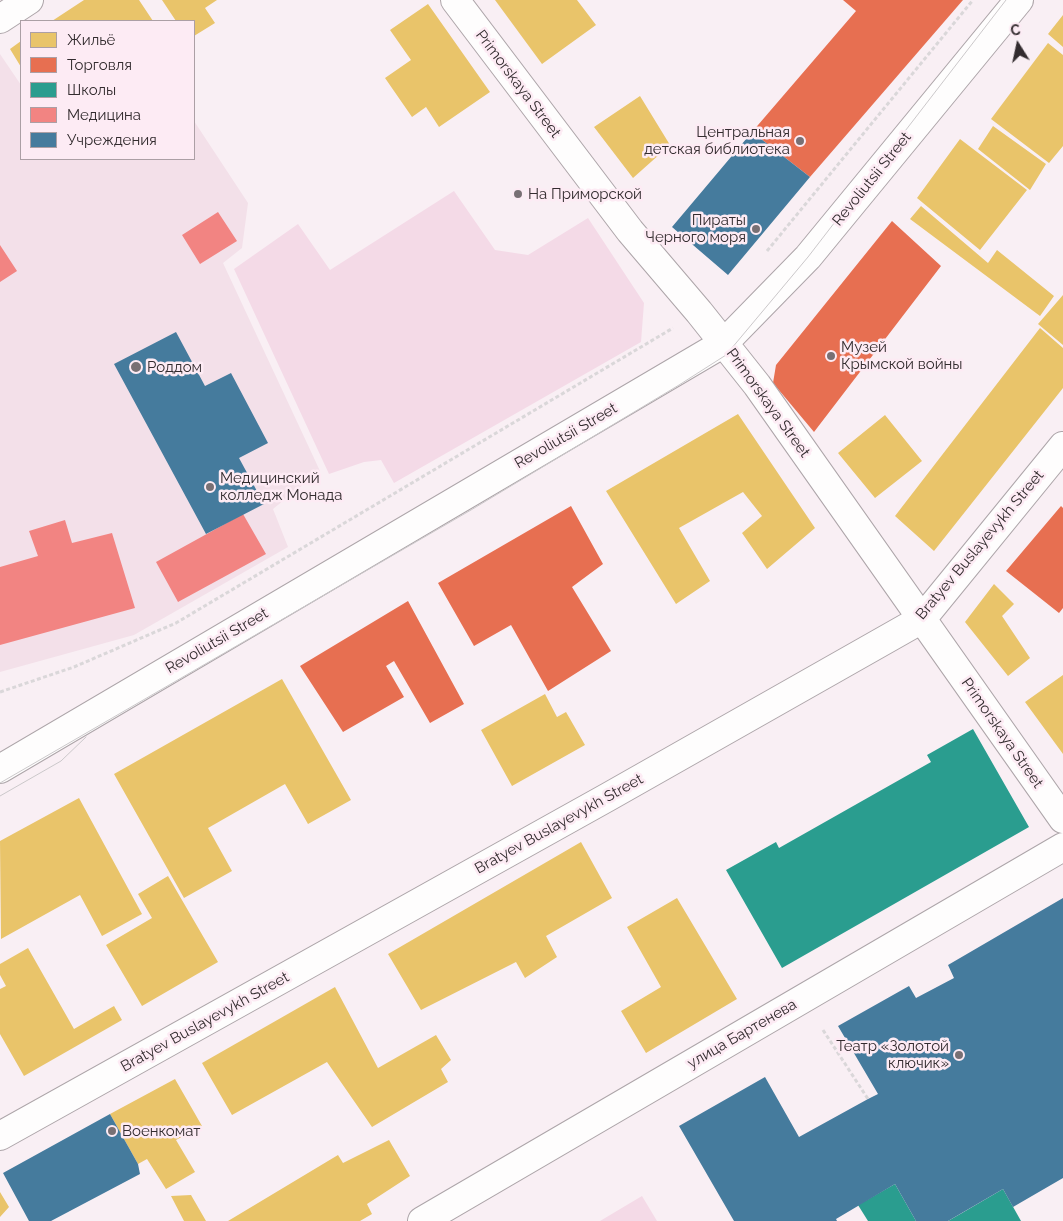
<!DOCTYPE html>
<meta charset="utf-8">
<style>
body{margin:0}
#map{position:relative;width:1063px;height:1221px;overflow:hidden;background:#f9eff4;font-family:Raleway,sans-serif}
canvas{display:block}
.legend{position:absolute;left:20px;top:20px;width:175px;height:140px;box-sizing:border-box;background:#fdebf4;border:1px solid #ac9fa5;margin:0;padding:6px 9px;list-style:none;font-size:15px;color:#332c2f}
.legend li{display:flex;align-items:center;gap:10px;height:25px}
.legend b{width:25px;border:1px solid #ac9fa5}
.north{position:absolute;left:993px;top:20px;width:50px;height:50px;-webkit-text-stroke:4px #fdebf4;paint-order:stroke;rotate:350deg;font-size:14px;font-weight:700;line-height:20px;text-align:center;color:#332c2f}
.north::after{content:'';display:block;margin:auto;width:18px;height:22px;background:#332c2f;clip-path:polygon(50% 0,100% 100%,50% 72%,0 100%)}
</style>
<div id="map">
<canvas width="1063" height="1221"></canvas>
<ul class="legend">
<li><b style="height:14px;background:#e9c46a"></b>Жильё</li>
<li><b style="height:14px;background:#e76f51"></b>Торговля</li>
<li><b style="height:14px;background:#2a9d8f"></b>Школы</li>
<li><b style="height:14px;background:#f28482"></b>Медицина</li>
<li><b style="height:14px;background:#457b9d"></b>Учреждения</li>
</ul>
<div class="north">С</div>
</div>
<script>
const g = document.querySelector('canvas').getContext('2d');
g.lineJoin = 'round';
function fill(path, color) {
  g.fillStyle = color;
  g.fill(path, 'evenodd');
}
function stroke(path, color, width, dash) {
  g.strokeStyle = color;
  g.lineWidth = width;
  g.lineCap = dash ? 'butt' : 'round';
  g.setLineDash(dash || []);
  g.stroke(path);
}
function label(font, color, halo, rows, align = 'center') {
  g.font = font + ' Raleway,sans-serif';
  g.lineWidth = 5;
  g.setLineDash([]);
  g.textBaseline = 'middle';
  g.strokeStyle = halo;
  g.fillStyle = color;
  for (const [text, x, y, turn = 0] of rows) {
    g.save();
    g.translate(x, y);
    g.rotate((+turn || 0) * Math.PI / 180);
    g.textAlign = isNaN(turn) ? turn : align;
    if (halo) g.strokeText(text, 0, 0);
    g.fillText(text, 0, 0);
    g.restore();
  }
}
const built = new Path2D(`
 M 0,54 L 21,85 L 21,159 L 194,159 L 194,121 L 248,203 L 242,248 L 223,263 L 320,471 L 273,509 L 288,547 L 134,635 L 0,672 Z`);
const green = new Path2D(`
 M 454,191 L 495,250 L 528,255 L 588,218 L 644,303 L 641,342 L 394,483 L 381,460 L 364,462 L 329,474 L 234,269 L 298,224 L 330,270 Z
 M 642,1196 L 657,1221 L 600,1221 Z`);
const homes = new Path2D(`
 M 84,0 L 139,0 L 153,21 L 52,21 Z
 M 162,0 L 217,0 L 205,8 L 215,23 L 194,36 L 194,21 L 176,21 Z
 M 495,0 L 577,0 L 596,25 L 542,64 Z
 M 428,4 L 490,92 L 439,127 L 426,107 L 412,117 L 385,78 L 411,60 L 390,30 Z
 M 1063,15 L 1063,47 L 1048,34 Z
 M 21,41 L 21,67 L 10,49 Z
 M 1048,43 L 1063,55 L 1063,146 L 1049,163 L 991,119 Z
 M 640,96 L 670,145 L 633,178 L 594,127 Z
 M 993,126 L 1046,164 L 1030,190 L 978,149 Z
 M 960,139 L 1027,190 L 980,250 L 917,198 Z
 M 921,206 L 988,263 L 997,250 L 1054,296 L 1040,316 L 910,219 Z
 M 1063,295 L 1063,345 L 1038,324 Z
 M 1040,328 L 1063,348 L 1063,388 L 934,551 L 895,516 Z
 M 738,414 L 815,528 L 767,569 L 742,533 L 762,516 L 743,492 L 679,528 L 710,581 L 676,604 L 606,491 Z
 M 885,415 L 922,461 L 875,498 L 838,453 Z
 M 994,584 L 1014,604 L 1002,616 L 1030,658 L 1008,676 L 965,622 Z
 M 1063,675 L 1063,754 L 1025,702 Z
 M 282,679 L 351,800 L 308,824 L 285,784 L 208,828 L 232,871 L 184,898 L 114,774 Z
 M 545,694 L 557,717 L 566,712 L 585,745 L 512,786 L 481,730 Z
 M 79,798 L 142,914 L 102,936 L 80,895 L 1,939 L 0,841 Z
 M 581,842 L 612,898 L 546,936 L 557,957 L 525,978 L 516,962 L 421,1010 L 388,954 Z
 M 168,876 L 218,962 L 142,1006 L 106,945 L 152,918 L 138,894 Z
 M 677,898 L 737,999 L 646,1053 L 621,1011 L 661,987 L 627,927 Z
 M 28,948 L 74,1029 L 114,1006 L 122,1020 L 24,1076 L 0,1034 L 0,989 L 6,986 L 0,975 L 0,964 Z
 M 335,987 L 378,1068 L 436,1035 L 451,1060 L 441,1069 L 448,1082 L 372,1127 L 327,1062 L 232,1115 L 202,1063 Z
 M 175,1079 L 202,1126 L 176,1140 L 195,1172 L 166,1189 L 147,1159 L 138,1164 L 110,1114 Z
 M 389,1140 L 410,1176 L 367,1204 L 372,1214 L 360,1221 L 228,1221 L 338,1155 L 343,1163 Z
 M 0,1192 L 9,1207 L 0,1217 Z
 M 191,1195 L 206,1221 L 184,1221 L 171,1196 Z`);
const shops = new Path2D(`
 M 843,0 L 963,0 L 810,177 L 752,132 L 856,11 Z
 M 892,221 L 941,266 L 814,432 L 773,383 L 776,365 Z
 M 571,506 L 603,564 L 572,587 L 611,651 L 548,691 L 511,625 L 474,646 L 438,583 Z
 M 1061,506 L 1063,508 L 1063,608 L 1059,613 L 1006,571 Z
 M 408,601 L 464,704 L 430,723 L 394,661 L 386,666 L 404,697 L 343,732 L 300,666 Z`);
const schools = new Path2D(`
 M 973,729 L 1029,827 L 782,968 L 726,870 L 776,842 L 779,848 L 931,762 L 927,755 Z
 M 895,1184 L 916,1221 L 868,1221 L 858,1205 Z
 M 1003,1189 L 1021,1221 L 948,1221 L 962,1213 Z`);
const health = new Path2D(`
 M 218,212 L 237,241 L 200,264 L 182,235 Z
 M 0,245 L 17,271 L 0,282 Z
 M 243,514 L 266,554 L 178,602 L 156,562 Z
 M 65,520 L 72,543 L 112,533 L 135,608 L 0,645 L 0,567 L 38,556 L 29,531 Z`);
const public = new Path2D(`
 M 752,132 L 810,177 L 728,275 L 672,227 Z
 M 176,332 L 205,386 L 231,373 L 268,443 L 239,458 L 264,504 L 206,534 L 114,364 Z
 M 1063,898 L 1063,1178 L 1013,1207 L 1003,1189 L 948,1221 L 916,1221 L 895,1184 L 836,1219 L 837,1221 L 734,1221 L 679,1126 L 765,1077 L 799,1137 L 868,1099 L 878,1094 L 838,1026 L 909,986 L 916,998 L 954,978 L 948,965 Z
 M 110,1114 L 138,1164 L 140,1174 L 51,1221 L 29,1221 L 3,1173 Z`);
const path = new Path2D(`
 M 767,251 L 973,0
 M 0,692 L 74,667 L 176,623 L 673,328
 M 823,1030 L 868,1099`);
const minor = new Path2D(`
 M 455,0 L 630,231 L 699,312 L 757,385 L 1063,819
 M 0,19 L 29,0
 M 0,769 L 724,343 L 808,257 L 1019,0
 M 0,1136 L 608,797 L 922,619 L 1063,446
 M 422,1221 L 1063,847`);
const tram = new Path2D(`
 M 0,783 L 471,510 L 679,385 L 726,355 L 808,257 L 1006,0
 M 0,796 L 61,761 L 86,737`);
const markers = [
 [800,141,5,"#787074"],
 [518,194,5,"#787074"],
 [756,229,5,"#787074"],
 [831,356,5,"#787074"],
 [136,367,6,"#787074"],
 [210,487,5,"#787074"],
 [959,1055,5,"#787074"],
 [112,1131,5,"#787074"]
];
const streetNames = [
 ["Primorskaya Street",518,84,53],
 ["Revoliutsii Street",872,179,-51],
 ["Primorskaya Street",768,403,54],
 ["Revoliutsii Street",566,436,-30],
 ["Bratyev Buslayevykh Street",980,545,-50],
 ["Revoliutsii Street",217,641,-30],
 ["Primorskaya Street",1002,733,55],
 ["Bratyev Buslayevykh Street",559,824,-29],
 ["Bratyev Buslayevykh Street",205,1022,-29],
 ["улица Бартенева",742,1034,-30]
];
const poiNames = [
 ["Центральная",790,132,"right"],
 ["детская библиотека",790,149,"right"],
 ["На Приморской",528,194],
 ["Пираты",746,220,"right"],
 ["Черного моря",746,237,"right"],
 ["Музей",841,347],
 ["Крымской войны",841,364],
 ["Роддом",147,367],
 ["Медицинский",220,478],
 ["колледж Монада",220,495],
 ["Театр «Золотой",949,1046,"right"],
 ["ключик»",949,1063,"right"],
 ["Военкомат",122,1131]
];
fill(built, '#f3e0e9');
fill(green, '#f4dae7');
fill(homes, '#e9c46a');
fill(shops, '#e76f51');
fill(schools, '#2a9d8f');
fill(health, '#f28482');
fill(public, '#457b9d');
stroke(minor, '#ada5a9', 30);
stroke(path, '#dad7d9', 3, [4, 2.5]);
stroke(minor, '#fefdfd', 28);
stroke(tram, '#cbc8ca', 1);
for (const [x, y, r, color] of markers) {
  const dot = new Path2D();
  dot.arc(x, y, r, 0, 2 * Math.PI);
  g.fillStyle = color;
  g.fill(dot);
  stroke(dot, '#fdebf4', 2);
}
label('15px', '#332c2f', '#fdebf4', streetNames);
label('15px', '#332c2f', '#fdebf4', poiNames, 'left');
</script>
